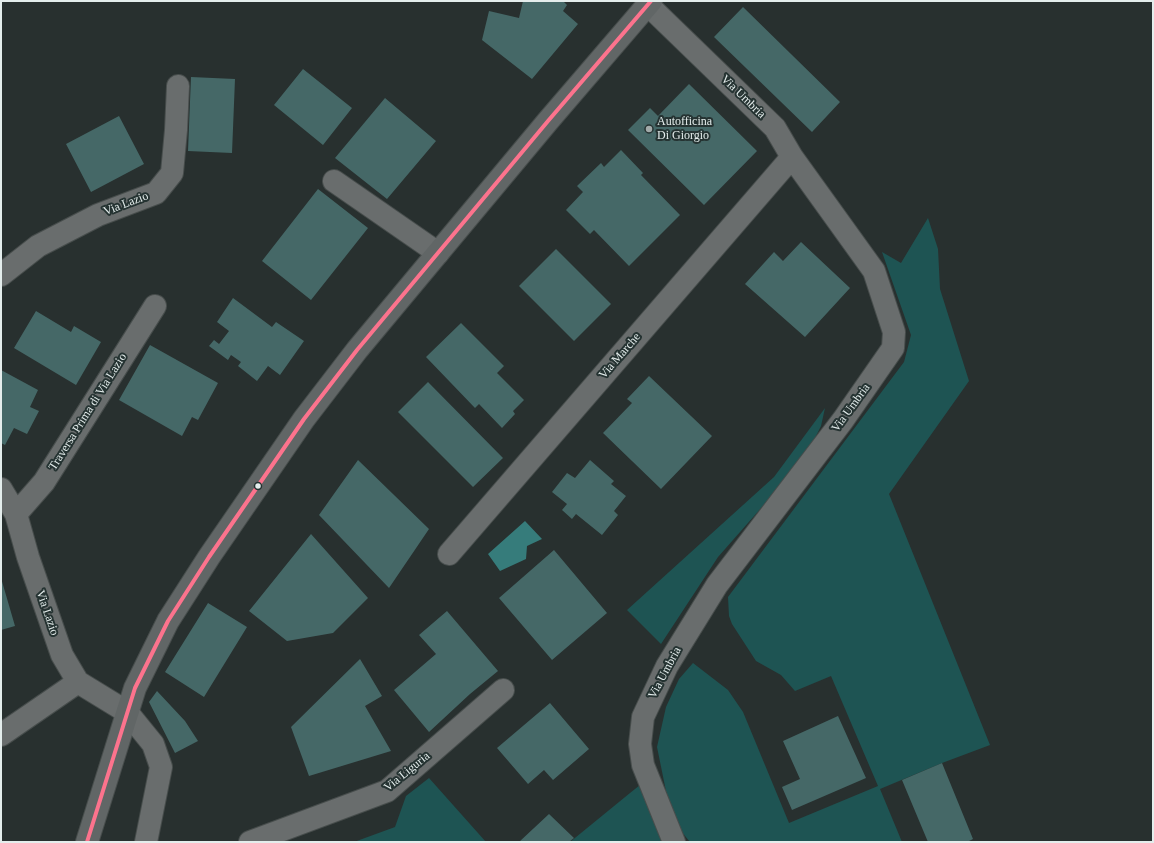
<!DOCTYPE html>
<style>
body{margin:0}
#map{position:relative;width:1154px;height:843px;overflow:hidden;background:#28302f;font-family:Georgia,serif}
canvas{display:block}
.frame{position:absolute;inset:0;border:2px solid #e4edec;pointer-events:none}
</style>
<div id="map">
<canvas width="1154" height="843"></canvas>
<div class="frame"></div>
</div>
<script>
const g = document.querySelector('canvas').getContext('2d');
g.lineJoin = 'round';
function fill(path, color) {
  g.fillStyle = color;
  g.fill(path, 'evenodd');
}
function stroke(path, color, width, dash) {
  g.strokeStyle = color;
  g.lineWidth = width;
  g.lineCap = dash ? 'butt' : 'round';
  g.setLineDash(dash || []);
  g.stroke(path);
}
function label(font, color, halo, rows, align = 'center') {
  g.font = font + ' Georgia,serif';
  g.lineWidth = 4;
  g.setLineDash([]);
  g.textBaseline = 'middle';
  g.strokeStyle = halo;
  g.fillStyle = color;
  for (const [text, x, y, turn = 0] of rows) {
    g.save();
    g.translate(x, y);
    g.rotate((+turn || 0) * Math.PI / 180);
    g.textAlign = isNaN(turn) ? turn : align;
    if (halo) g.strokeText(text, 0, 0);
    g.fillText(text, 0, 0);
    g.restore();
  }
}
const green = new Path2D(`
 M 928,218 L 938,249 L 940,289 L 969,381 L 889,494 L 990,745 L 942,763 L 880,789 L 902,842 L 690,842 L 676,825 L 667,796 L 657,747 L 666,707 L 679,679 L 693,663 L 728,690 L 743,712 L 789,823 L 878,786 L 831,676 L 795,691 L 781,675 L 756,661 L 732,624 L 729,616 L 728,597 L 904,362 L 911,335 L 882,252 L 901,263 Z
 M 825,408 L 821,426 L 810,448 L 777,490 L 718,557 L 661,644 L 627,610 L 774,477 Z
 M 429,778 L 486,842 L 354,842 L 395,827 L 406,796 Z
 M 640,785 L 663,842 L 570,842 L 630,793 Z`);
const water = new Path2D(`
 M 525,521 L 542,539 L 527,546 L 526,559 L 500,571 L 488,554 Z`);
const building = new Path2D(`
 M 523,1 L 563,1 L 567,5 L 563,11 L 578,24 L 532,79 L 482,40 L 489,11 L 519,18 Z
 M 743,7 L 840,102 L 812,132 L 714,37 Z
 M 303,69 L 352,108 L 323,145 L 274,105 Z
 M 191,77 L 235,79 L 232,153 L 188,151 Z
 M 689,84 L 757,151 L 704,205 L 628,130 L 650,108 L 658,116 Z
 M 385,98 L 436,141 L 387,199 L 335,158 Z
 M 119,116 L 144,164 L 91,192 L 66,144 Z
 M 621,150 L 643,173 L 641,175 L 680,215 L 629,266 L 594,230 L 590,234 L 566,210 L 583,192 L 577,186 L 601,163 L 604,167 Z
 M 318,189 L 368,228 L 311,300 L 262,261 Z
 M 801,242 L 850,288 L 805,337 L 745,284 L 774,252 L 783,261 Z
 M 556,249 L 611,304 L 574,341 L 519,286 Z
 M 233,298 L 272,327 L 276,322 L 304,341 L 280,375 L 268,366 L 257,381 L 238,366 L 241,362 L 231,355 L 228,360 L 209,346 L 214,340 L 219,344 L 229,331 L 217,322 Z
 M 36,311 L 71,332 L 74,326 L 101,342 L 76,385 L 14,348 Z
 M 461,323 L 504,366 L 497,373 L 524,400 L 513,411 L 515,414 L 502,428 L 479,404 L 475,408 L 426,357 Z
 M 150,345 L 218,383 L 198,420 L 192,417 L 182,436 L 119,400 Z
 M 1,370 L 38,390 L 30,407 L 39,411 L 27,434 L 14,428 L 5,445 L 1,443 Z
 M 649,376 L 712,436 L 661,489 L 603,433 L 632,403 L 627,399 Z
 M 428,382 L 503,458 L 473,487 L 398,412 Z
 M 358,460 L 429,529 L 389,588 L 319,515 Z
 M 590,460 L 614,481 L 611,484 L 626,496 L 614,511 L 618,515 L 602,535 L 576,514 L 572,519 L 562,510 L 567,504 L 552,492 L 567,473 L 575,478 Z
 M 311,534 L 368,598 L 333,633 L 287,641 L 249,611 Z
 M 554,550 L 607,613 L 552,660 L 499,598 Z
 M 1,578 L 15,626 L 1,630 Z
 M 208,603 L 247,627 L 204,697 L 165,672 Z
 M 447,611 L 498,671 L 470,694 L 429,732 L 394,690 L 436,654 L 419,635 Z
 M 360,659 L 382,696 L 365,706 L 391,751 L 309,776 L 291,727 Z
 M 157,691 L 185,721 L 198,741 L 175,753 L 149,702 Z
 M 550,703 L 589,749 L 553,780 L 544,770 L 528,784 L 497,748 Z
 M 838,716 L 866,778 L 792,810 L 782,787 L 800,779 L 783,741 Z
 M 942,763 L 973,839 L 967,842 L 928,842 L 902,780 Z
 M 549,814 L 574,838 L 569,842 L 519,842 Z`);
const street = new Path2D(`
 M 647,4 L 775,128 L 792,157 L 874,271 L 894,332 L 893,348 L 843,420 L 717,585 L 667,666 L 643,717 L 640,744 L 643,765 L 674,842
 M 334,181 L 438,253
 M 1,275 L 38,246 L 98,215 L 156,193 L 172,173 L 176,130 L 178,86
 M 1,489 L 16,514 L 28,557 L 62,655 L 78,682 L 127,712 L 153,744 L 161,767 L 146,842
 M 16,514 L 44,482 L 155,306
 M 449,554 L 792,157
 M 1,735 L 78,682
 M 250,842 L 387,791 L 503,690`);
const secondary = new Path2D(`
 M 87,842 L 135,688 L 168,621 L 209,557 L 304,419 L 357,350 L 548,121 L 651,1`);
const bus1 = new Path2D(`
 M 87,842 L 135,688 L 168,621 L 209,557 L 304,419 L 357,350 L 548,121 L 651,1`);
const markers = [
 [649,129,4,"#a2abaa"],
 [258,486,3.5,"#e4edec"]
];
const streetNames = [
 ["Via Umbria",743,97,44],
 ["Via Lazio",126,204,-21],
 ["Via Marche",620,356,-49],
 ["Via Umbria",851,408,-54],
 ["Traversa Prima di Via Lazio",88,412,-58],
 ["Via Lazio",47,613,71],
 ["Via Umbria",665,673,-62],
 ["Via Liguria",407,772,-39]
];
const poiNames = [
 ["Autofficina",657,122],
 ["Di Giorgio",657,136]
];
fill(green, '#1e5453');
fill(water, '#367c7b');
fill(building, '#456867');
stroke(street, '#474d4c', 24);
stroke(secondary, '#474d4c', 24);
stroke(street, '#696d6d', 22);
stroke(secondary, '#616666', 22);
stroke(bus1, '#fc738d', 4);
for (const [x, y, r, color] of markers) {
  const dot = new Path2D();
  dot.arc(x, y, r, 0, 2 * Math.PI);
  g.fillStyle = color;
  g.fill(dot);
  stroke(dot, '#253332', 1.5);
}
label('12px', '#e4edec', '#253332', streetNames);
label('12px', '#e4edec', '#253332', poiNames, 'left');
</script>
